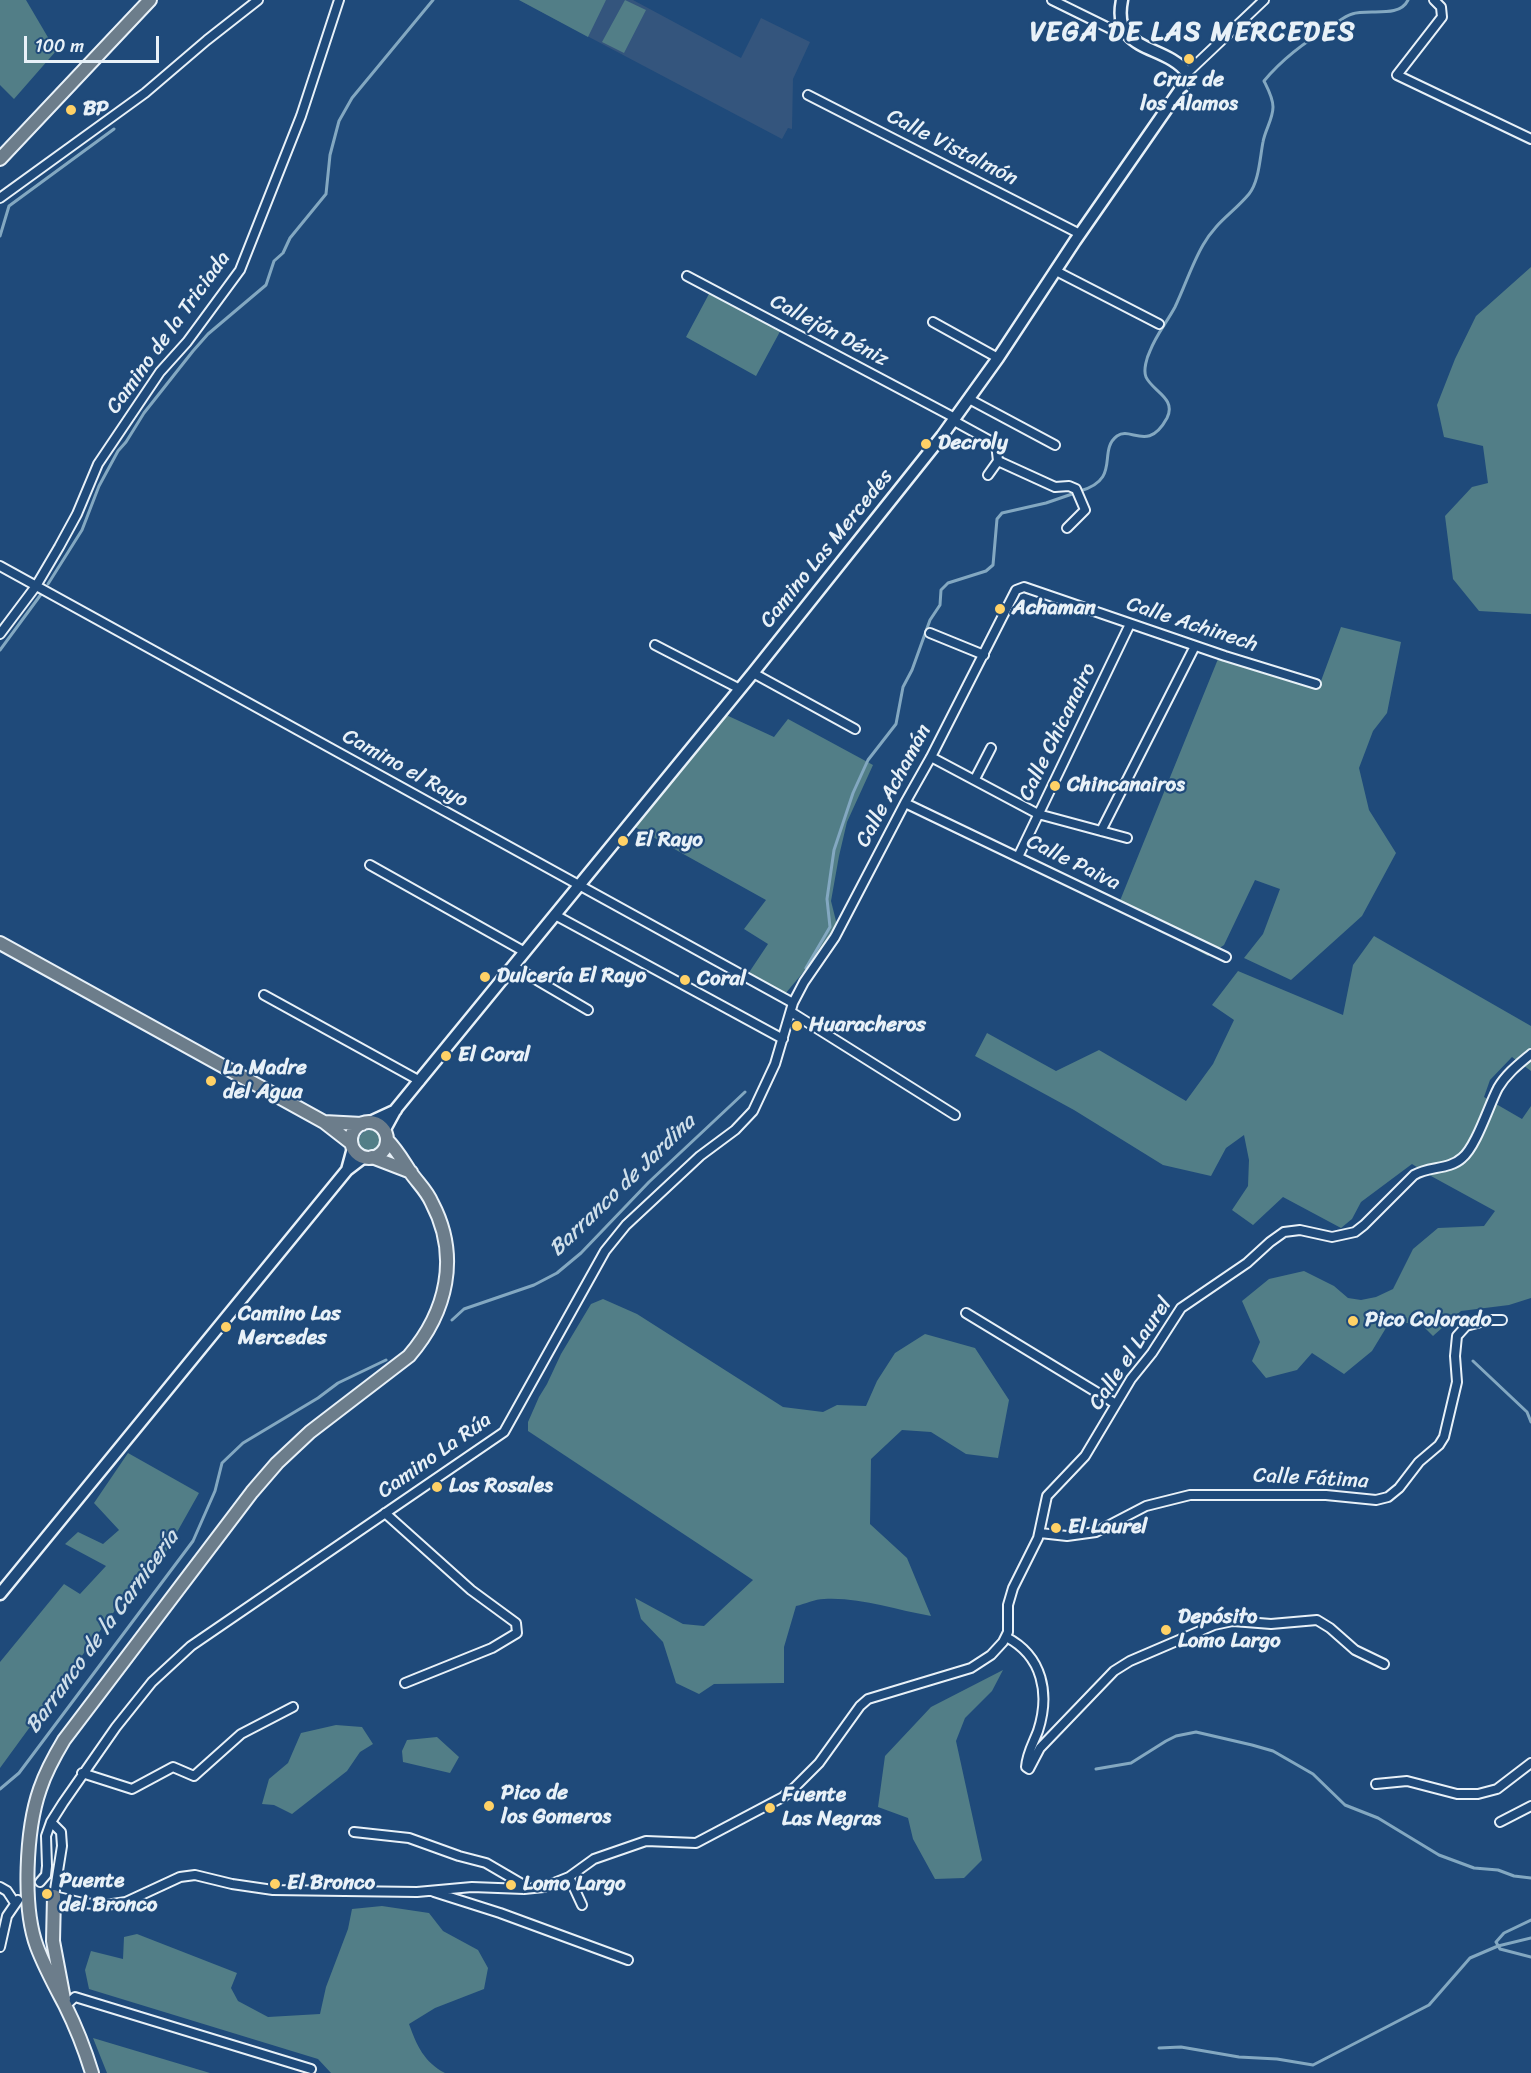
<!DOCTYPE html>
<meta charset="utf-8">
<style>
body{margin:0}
#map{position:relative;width:1531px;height:2073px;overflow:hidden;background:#1f4a7a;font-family:Sriracha,sans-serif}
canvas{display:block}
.scale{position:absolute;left:24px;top:36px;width:135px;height:27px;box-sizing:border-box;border:3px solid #e8f1f8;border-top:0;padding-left:8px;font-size:18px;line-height:21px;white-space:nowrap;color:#e8f1f8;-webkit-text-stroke:4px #1f4a7a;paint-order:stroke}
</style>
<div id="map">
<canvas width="1531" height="2073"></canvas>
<div class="scale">100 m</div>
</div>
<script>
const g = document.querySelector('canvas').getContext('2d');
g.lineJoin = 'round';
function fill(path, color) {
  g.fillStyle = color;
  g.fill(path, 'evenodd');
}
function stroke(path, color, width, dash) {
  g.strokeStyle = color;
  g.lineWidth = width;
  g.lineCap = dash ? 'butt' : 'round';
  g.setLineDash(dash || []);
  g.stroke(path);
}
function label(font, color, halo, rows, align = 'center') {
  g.font = font + ' Sriracha,sans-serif';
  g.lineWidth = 4.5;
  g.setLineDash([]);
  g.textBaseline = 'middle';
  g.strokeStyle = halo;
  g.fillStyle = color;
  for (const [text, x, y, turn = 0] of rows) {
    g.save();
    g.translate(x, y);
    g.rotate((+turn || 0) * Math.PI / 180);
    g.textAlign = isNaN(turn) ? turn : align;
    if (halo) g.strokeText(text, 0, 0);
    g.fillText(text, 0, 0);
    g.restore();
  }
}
const built = new Path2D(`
 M 519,0 L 633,0 L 741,58 L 761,18 L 810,42 L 793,79 L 792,129 L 788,128 L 782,139 Z`);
const green = new Path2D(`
 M 0,0 L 26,0 L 56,51 L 14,99 L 0,85 Z
 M 519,0 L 606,0 L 588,37 Z
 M 625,0 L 646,10 L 624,53 L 602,42 Z
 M 1531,267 L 1531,614 L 1479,611 L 1453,579 L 1445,516 L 1472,487 L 1488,483 L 1483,446 L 1444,437 L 1437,405 L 1455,359 L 1476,316 Z
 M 710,292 L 783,326 L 756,376 L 686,337 Z
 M 1341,627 L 1401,642 L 1387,713 L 1373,731 L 1359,768 L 1369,810 L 1396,853 L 1362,916 L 1291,980 L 1244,958 L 1263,934 L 1280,889 L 1255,880 L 1224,945 L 1208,956 L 1117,908 L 1218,659 L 1318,689 Z
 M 724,714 L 774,737 L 788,719 L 873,765 L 847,822 L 839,856 L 831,901 L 837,925 L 832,938 L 780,1000 L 744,980 L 768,944 L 744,929 L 766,900 L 633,826 Z
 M 1374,936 L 1531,1026 L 1531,1071 L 1512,1057 L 1490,1080 L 1484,1097 L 1522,1119 L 1531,1106 L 1531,1298 L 1509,1305 L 1461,1311 L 1433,1336 L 1420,1323 L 1389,1323 L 1372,1351 L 1344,1374 L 1312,1353 L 1297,1370 L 1266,1378 L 1252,1361 L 1260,1342 L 1242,1301 L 1269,1279 L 1304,1271 L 1334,1286 L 1348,1298 L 1361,1300 L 1376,1297 L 1393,1289 L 1413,1249 L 1438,1228 L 1484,1226 L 1495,1211 L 1431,1176 L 1412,1164 L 1361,1202 L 1352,1219 L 1341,1228 L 1283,1197 L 1253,1225 L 1232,1210 L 1248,1186 L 1249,1160 L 1244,1135 L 1226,1148 L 1211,1176 L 1163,1165 L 1074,1110 L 975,1056 L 987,1033 L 1056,1071 L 1099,1050 L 1186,1101 L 1213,1064 L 1234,1020 L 1212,1005 L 1238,971 L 1343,1015 L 1353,965 Z
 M359 1141a11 11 0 1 1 22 0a11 11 0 1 1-22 0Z
 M 603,1299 L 637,1314 L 783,1407 L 823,1412 L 837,1405 L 866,1406 L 877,1381 L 895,1353 L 925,1334 L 975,1348 L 1009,1400 L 998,1458 L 966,1454 L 931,1432 L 902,1430 L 871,1459 L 870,1524 L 907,1558 L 931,1616 C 895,1610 861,1597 824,1599 C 815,1599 805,1604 796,1606 L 784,1647 L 784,1683 L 714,1684 L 699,1694 L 676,1683 L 663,1642 L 641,1619 L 635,1598 L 683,1624 L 704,1626 L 753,1580 L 528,1431 L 528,1422 L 539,1397 L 547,1384 L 561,1354 L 591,1304 Z
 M 128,1453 L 199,1493 L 158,1566 L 135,1583 L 0,1768 L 0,1662 L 64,1584 L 80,1594 L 106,1566 L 65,1544 L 78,1532 L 103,1544 L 119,1530 L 94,1503 Z
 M 1003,1670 L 992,1691 L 965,1718 L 956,1741 L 982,1860 L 964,1878 L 935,1879 L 913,1839 L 908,1818 L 878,1807 L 885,1756 L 931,1707 Z
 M 336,1725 L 362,1727 L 373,1744 L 360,1752 L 347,1771 L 292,1814 L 274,1805 L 262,1804 L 269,1779 L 288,1763 L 301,1733 Z
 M 437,1737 L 459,1757 L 450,1773 L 403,1762 L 402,1751 L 407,1740 Z
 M 382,1906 L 429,1913 L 443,1931 L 478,1950 L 488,1968 L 484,1989 L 435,2008 L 409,2024 C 417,2046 424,2062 445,2073 L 331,2073 L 318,2059 L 89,1989 L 85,1970 L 91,1951 L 123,1959 L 124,1937 L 137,1934 L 237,1973 L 231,1988 L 238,2001 L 268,2017 L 320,2014 L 326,1987 L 348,1929 L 352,1909 Z
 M 93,2038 L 210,2073 L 107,2073 Z`);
const stream = new Path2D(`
 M 0,236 L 9,206 L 114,129
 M 1080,491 C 1122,479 1097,451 1117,436 C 1131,426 1148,453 1167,418 C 1177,398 1152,391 1146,377 C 1143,370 1147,357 1150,351 C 1156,335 1167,322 1175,307 C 1185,286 1192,264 1203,245 C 1216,222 1233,213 1249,194 C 1259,182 1260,157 1263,142 C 1265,130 1273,119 1273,107 C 1273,98 1268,89 1264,81 C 1283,58 1306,41 1332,26 C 1338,22 1345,16 1352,14 C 1368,8 1399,19 1408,0
 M 48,584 L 82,530 L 99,486 L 118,451 L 126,442 L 144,413 L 193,351 L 208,334 L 266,285 L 274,261 L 283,253 L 290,238 L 326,194 L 330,155 L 339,121 L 352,98 L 433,0
 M 0,650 L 42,593
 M 806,968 L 830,927 L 827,899 L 834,850 L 853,793 L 868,760 L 896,724 L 903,687 L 912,670 L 930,620 L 940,605 L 941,590 L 948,583 L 986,571 L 993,565 L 997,519 L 1002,513 L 1046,503 L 1075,493
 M 452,1320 L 464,1309 L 534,1285 L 557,1273 L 581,1253 L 649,1182 L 745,1092
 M 1473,1361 L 1527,1412 L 1531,1422
 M 1096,1769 L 1131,1763 L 1166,1741 L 1176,1736 L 1196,1732 L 1252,1745 L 1273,1751 L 1313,1774 L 1345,1805 L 1378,1818 L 1439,1855 L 1474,1868 L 1498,1870 L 1514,1876 L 1531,1878
 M 0,1789 L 19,1773 L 193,1541 L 215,1491 L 222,1463 L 243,1443 L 318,1398 L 338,1383 L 386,1360
 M 1531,1920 L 1504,1933 L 1496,1942 L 1500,1949 L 1531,1957
 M 1159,2048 L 1181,2047 L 1239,2057 L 1277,2059 L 1313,2065 L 1429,2005 L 1470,1958 L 1498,1946 L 1531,1938`);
const minor = new Path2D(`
 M 1052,0 L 1115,31 L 1123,29
 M 1434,0 L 1441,7 L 1442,17 L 1397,75 L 1531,139
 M 1187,73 L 1264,0
 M 808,95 L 1080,234
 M 0,198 L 145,93 L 207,40 L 258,0
 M 1056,271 L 1159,324
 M 687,276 L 955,418
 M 933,322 L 998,358
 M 969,399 L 1055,445
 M 954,421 L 996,444 L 998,461 L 988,475
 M 998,461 L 1055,487 L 1069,486 L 1076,489 L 1085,510 L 1067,528
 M 0,566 L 793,1003
 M 930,633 L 984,655
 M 0,634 L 36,586 L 59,547 L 77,514 L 98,464 L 160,372 L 187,342 L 240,270 L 301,116 L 339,0
 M 655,645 L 740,689
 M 753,673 L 855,729
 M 931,757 L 1038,814 L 1127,838
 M 975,779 L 991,748
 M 905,803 L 1226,957
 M 1101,831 L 1195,646
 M 1018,857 L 1130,624
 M 370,865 L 525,952
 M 555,915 L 783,1039
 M 513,966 L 588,1010
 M 264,995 L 420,1081
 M 791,1012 L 955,1115
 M 966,1313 L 1116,1404
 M 385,1513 L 471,1590 L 516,1623 L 517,1633 L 492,1648 L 405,1683
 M 1040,1533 L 1067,1536 L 1096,1532 L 1146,1506 L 1190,1495 L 1326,1495 L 1376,1500 L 1388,1497 L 1399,1488 L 1419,1462 L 1439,1445 L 1444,1437 L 1457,1382 L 1455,1356 L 1457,1336 L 1466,1326 L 1488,1320 L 1502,1320
 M 1006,1637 C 1043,1656 1050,1694 1038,1731 C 1033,1744 1027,1753 1026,1767 L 1029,1769
 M 1029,1769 L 1040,1748 L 1114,1671 L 1130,1661 L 1214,1625 L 1233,1621 L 1271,1624 L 1317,1620 L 1330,1628 L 1355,1650 L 1384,1664
 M 82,1773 L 132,1789 L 173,1767 L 194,1776 L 241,1734 L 293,1707
 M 1376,1784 L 1407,1781 L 1457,1794 L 1478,1794 L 1497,1789 L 1531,1763
 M 51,1822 L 61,1832 L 62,1846 L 54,1896 L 83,1903 L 106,1905 L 126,1902 L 180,1877 L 195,1875 L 232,1884 L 273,1890 L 417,1892 L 472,1887 L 524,1889 L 544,1887 L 569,1877 L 594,1859 L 646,1841 L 696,1843 L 783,1797 L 794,1788 L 819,1763 L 860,1706 L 868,1699 L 971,1668 L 991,1655 L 1003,1642 L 1008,1632 L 1008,1605 L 1013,1588 L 1038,1538 L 1047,1496 L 1085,1456 L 1131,1379 L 1152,1353 L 1181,1308 L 1247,1263 L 1270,1242 L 1284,1232 L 1300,1230 L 1332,1237 L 1355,1232 L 1364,1225 L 1414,1175 C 1429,1166 1449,1170 1462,1158 C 1476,1147 1489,1105 1498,1088 C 1506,1074 1519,1064 1531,1054
 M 1500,1822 L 1531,1806
 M 354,1832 L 409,1838 L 459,1856 L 486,1863 L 522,1884 L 524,1889
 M 569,1877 L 582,1905
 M 40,1882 L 46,1875 L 47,1866 L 46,1836 L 51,1822 L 63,1803 L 116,1727 L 152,1682 L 191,1646 L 504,1432 L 605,1251 L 626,1225 L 700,1156 L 735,1130 L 753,1111 L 775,1064 L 793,1003 L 804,982 L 835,937 L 905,803 L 931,757 L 1016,590 L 1024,587 L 1225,656 L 1316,684
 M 0,1887 L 7,1891 L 15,1903
 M 434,1892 L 500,1913 L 628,1960
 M 0,1947 L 7,1916 L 18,1900
 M 65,2006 L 75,1997 L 311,2069`);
const secondary = new Path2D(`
 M 370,1122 L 396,1110
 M 384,1131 L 396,1109 L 753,673 L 942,436 L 998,358 L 1075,241 L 1186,81 L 1187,73 C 1165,43 1111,54 1122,0
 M 347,1170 L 353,1148
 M 0,1594 L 347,1170 L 364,1157`);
const primary = new Path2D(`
 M 0,159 L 150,0
 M 0,943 L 324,1122 L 351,1143
 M 324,1122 L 362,1124
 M351 1140a18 18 0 1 1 36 0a18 18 0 1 1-36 0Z
 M 372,1157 L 411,1172
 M 54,1896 L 53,1941 L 64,1999
 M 92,2073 C 85,2050 76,2027 65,2005 C 55,1986 45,1968 37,1947 C 22,1907 26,1829 40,1789 C 46,1771 55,1755 64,1740 L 252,1492 L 277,1463 L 310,1432 L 409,1356 C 447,1312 460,1256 432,1203 C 427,1191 418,1183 411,1173 C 403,1161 397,1150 387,1140`);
const markers = [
 [1189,59,6,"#ffd166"],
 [71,110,6,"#ffd166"],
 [926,444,6,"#ffd166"],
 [1000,609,6,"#ffd166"],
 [1055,786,6,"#ffd166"],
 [623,841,6,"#ffd166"],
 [485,977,6,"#ffd166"],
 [685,980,6,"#ffd166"],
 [797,1026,6,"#ffd166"],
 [446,1056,6,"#ffd166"],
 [211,1081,6,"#ffd166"],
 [1353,1321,6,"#ffd166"],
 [226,1327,6,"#ffd166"],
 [437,1487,6,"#ffd166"],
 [1056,1528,6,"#ffd166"],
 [1166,1630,6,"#ffd166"],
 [489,1806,6,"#ffd166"],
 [770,1808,6,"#ffd166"],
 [275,1884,6,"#ffd166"],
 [511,1885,6,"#ffd166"],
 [47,1894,6,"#ffd166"]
];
const poiNames = [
 ["Cruz de",1189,81,"center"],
 ["los Álamos",1189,105,"center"],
 ["BP",83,110],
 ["Decroly",938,444],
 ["Achaman",1012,609],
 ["Chincanairos",1067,786],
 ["El Rayo",635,841],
 ["Dulcería El Rayo",497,977],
 ["Coral",697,980],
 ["Huaracheros",809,1026],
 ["El Coral",458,1056],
 ["La Madre",223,1069],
 ["del Agua",223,1093],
 ["Camino Las",238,1315],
 ["Mercedes",238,1339],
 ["Pico Colorado",1365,1321],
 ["Los Rosales",449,1487],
 ["El Laurel",1068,1528],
 ["Depósito",1178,1618],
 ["Lomo Largo",1178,1642],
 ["Pico de",501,1794],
 ["los Gomeros",501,1818],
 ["Fuente",782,1796],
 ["Las Negras",782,1820],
 ["Puente",59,1882],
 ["del Bronco",59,1906],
 ["El Bronco",287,1884],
 ["Lomo Largo",523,1885]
];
const streetNames = [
 ["Calle Vistalmón",952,148,27],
 ["Callejón Déniz",829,331,28],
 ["Camino de la Triciada",169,333,-54],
 ["Camino Las Mercedes",827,549,-51],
 ["Calle Achinech",1192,625,18],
 ["Calle Chicanairo",1058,732,-64],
 ["Camino el Rayo",405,769,29],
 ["Calle Achamán",894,786,-62],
 ["Calle Paiva",1073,863,26],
 ["Calle el Laurel",1131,1354,-56],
 ["Camino La Rúa",435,1456,-35],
 ["Calle Fátima",1311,1479,3]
];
const waterNames = [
 ["Barranco de Jardina",623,1186,-44],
 ["Barranco de la Carnicería",103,1632,-54]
];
const districtNames = [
 ["VEGA DE LAS MERCEDES",1193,33]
];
fill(built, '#34557d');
fill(green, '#527e87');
stroke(stream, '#83a8c1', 3);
stroke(minor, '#e8f1f8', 12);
stroke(secondary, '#e8f1f8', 15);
stroke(primary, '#e8f1f8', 16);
stroke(minor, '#1f4a7a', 8);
stroke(secondary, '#1f4a7a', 10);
stroke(primary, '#6c7d8b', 12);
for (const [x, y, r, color] of markers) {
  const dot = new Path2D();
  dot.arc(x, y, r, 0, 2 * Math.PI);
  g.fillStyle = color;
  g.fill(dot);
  stroke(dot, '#1f4a7a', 2);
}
label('bold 21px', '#e8f1f8', '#1f4a7a', poiNames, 'left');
label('21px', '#e8f1f8', '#1f4a7a', streetNames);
label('italic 22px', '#cfdfea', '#1f4a7a', waterNames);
g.letterSpacing = '1.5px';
label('bold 27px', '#e8f1f8', '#1f4a7a', districtNames);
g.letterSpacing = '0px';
</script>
